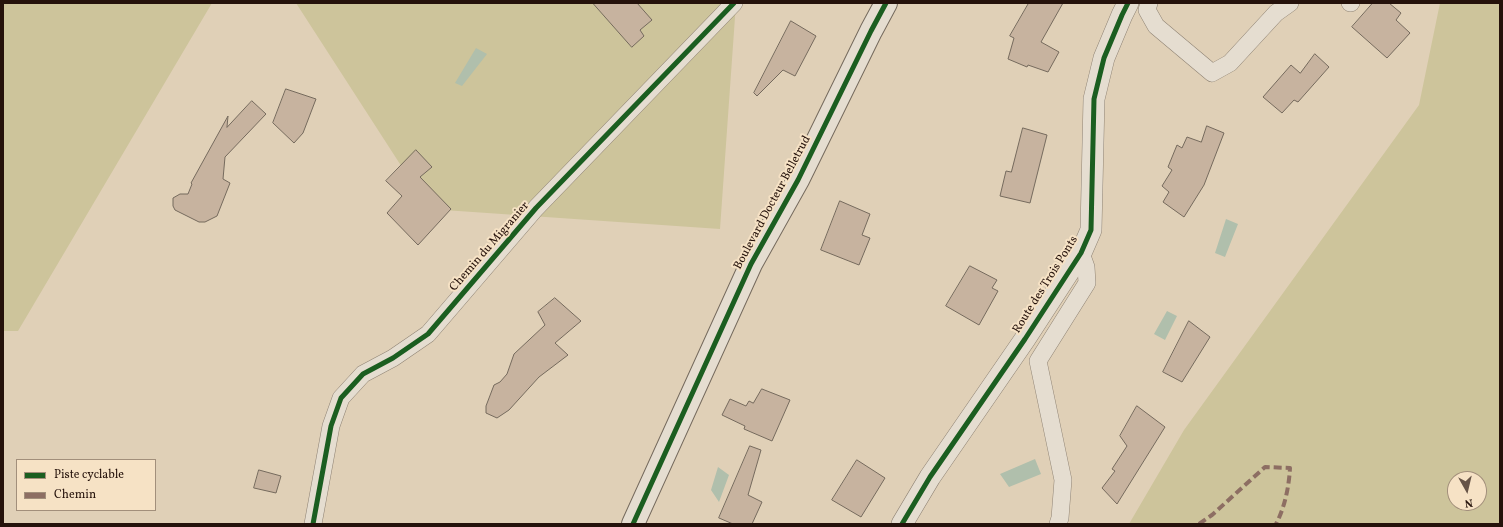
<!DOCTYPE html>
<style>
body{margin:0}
#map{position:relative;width:1503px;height:527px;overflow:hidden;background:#e0d0b7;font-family:Vollkorn,serif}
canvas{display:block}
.frame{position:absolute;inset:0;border:4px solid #25120b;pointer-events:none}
.legend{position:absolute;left:16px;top:459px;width:140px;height:52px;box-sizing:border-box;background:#f6e2c5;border:1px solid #a28f7b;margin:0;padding:5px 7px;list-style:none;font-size:12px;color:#25120b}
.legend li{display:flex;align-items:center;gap:8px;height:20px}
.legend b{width:20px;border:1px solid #a28f7b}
.north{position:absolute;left:1447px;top:471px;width:40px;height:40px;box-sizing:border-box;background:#f6e2c5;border:1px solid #a28f7b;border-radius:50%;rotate:172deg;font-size:11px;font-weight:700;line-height:16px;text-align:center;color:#25120b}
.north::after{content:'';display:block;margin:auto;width:14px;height:18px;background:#665447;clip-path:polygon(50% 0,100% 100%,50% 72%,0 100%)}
</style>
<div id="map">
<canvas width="1503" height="527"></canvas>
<div class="frame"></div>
<ul class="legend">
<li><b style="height:5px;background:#1b5e20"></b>Piste cyclable</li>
<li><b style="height:5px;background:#8d6e63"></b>Chemin</li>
</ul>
<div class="north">N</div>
</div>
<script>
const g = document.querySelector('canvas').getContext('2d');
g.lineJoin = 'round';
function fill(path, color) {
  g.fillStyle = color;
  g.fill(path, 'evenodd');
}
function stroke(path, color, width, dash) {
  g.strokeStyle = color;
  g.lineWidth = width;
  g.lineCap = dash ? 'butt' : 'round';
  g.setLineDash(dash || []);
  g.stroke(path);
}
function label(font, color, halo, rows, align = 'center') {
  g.font = font + ' Vollkorn,serif';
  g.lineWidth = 4;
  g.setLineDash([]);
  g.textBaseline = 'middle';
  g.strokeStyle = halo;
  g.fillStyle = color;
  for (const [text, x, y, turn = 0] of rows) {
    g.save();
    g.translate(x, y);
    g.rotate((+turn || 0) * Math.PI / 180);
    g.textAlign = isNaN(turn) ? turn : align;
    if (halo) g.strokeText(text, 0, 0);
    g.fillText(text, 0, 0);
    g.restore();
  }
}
const green = new Path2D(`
 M 3,3 L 212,3 L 18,331 L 3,331 Z
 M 296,3 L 736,3 L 720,229 L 429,209 Z
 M 1440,3 L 1500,3 L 1500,524 L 1129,524 L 1184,430 L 1419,105 ZM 1455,479 L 1479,479 L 1479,503 L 1455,503 Z`);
const water = new Path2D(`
 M 476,48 L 487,54 L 462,86 L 455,83 Z
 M 1226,219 L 1238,224 L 1225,257 L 1215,253 Z
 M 1167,311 L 1177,316 L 1165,340 L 1154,334 Z
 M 1035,459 L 1041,474 L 1009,487 L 1000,474 Z
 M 718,467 L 729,475 L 719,502 L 711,490 Z`);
const building = new Path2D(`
 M 593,3 L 637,3 L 652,20 L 640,30 L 644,36 L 632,47 Z
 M 1029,3 L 1063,3 L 1041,42 L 1059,52 L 1048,72 L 1028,65 L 1027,67 L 1008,59 L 1014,38 L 1010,36 Z
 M 1373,3 L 1389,3 L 1401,13 L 1396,20 L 1410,33 L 1387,58 L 1352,27 Z
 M 791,21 L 816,36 L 795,76 L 783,70 L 757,96 L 754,93 Z
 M 1315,54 L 1329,67 L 1298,102 L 1294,100 L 1282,113 L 1263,97 L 1291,65 L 1300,73 Z
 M 286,89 L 316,99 L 303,133 L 294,143 L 273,123 Z
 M 252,101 L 266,114 L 225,157 L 223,179 L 230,183 L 217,216 L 205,222 L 199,222 L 175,210 L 173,206 L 173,198 L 180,194 L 188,194 L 192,184 L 191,183 L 228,116 L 227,127 Z
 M 1207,126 L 1224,133 L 1204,185 L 1184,217 L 1163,202 L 1169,192 L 1162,186 L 1172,170 L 1168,167 L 1177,145 L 1182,148 L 1187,137 L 1201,142 Z
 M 1023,128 L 1047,135 L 1030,203 L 1000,196 L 1006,171 L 1011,172 Z
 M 416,150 L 432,167 L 420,177 L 451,209 L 418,245 L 387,213 L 402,196 L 386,181 Z
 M 840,201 L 870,214 L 862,235 L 870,238 L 859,265 L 821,250 Z
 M 970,266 L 997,280 L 992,288 L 998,291 L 979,325 L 946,306 Z
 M 555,298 L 581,321 L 555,343 L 568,355 L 539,377 L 509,410 L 497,418 L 486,413 L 486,406 L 494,385 L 500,382 L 507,374 L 514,354 L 545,325 L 538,312 Z
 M 1189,321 L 1210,337 L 1182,382 L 1163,372 Z
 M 762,389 L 790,400 L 772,441 L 744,429 L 745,426 L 722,415 L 730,399 L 746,406 L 749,401 L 753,403 Z
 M 1137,406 L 1165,427 L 1117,504 L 1102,488 L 1115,471 L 1112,469 L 1127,446 L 1120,436 Z
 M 750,446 L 761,450 L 748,495 L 762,502 L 752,524 L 733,524 L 719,518 Z
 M 857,460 L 885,478 L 861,517 L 832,500 Z
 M 259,470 L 281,476 L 276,493 L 254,488 Z`);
const minor = new Path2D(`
 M 1149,3 L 1147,10 L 1156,26 L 1212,73 L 1230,63 L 1276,13 L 1290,3
 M 1350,3 L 1351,3
 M 313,524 L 331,426 L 341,398 L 363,374 L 393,358 L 428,334 L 536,208 L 734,3
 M 1058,524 L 1060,518 L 1063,480 L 1038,361 L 1087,283 L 1086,267 L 1081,253`);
const tertiary = new Path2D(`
 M 902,524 L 930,477 L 1025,339 L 1081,253 L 1091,230 L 1094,99 L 1104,58 L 1122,15 L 1128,3`);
const secondary = new Path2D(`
 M 633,524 L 751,264 L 798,180 L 871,31 L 886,3`);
const quiet = new Path2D(`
 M 1199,524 L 1212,515 L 1265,467 L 1290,468 C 1289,486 1285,507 1276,524`);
const cycleway = new Path2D(`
 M 313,524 L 331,426 L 341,398 L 363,374 L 393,358 L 428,334 L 536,208 L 734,3
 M 633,524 L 751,264 L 798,180 L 871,31 L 886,3
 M 902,524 L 930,477 L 1025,339 L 1081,253 L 1091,230 L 1094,99 L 1104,58 L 1122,15 L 1128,3`);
const streetNames = [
 ["Boulevard Docteur Belletrud",773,203,-62],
 ["Chemin du Migranier",490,247,-49],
 ["Route des Trois Ponts",1046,285,-58]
];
fill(green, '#cdc49b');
fill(water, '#b0bfac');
fill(building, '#c7b39f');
stroke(building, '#756a5d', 1);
stroke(minor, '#8f8374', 18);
stroke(tertiary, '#8f8374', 22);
stroke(secondary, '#756a5d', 24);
stroke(minor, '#e5ddd0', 17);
stroke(tertiary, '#e5ddd0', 21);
stroke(secondary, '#e5ddd0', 22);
stroke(quiet, '#8d6e63', 4, [8, 4]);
stroke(cycleway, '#1b5e20', 5);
label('12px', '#25120b', '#f6e2c5', streetNames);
</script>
